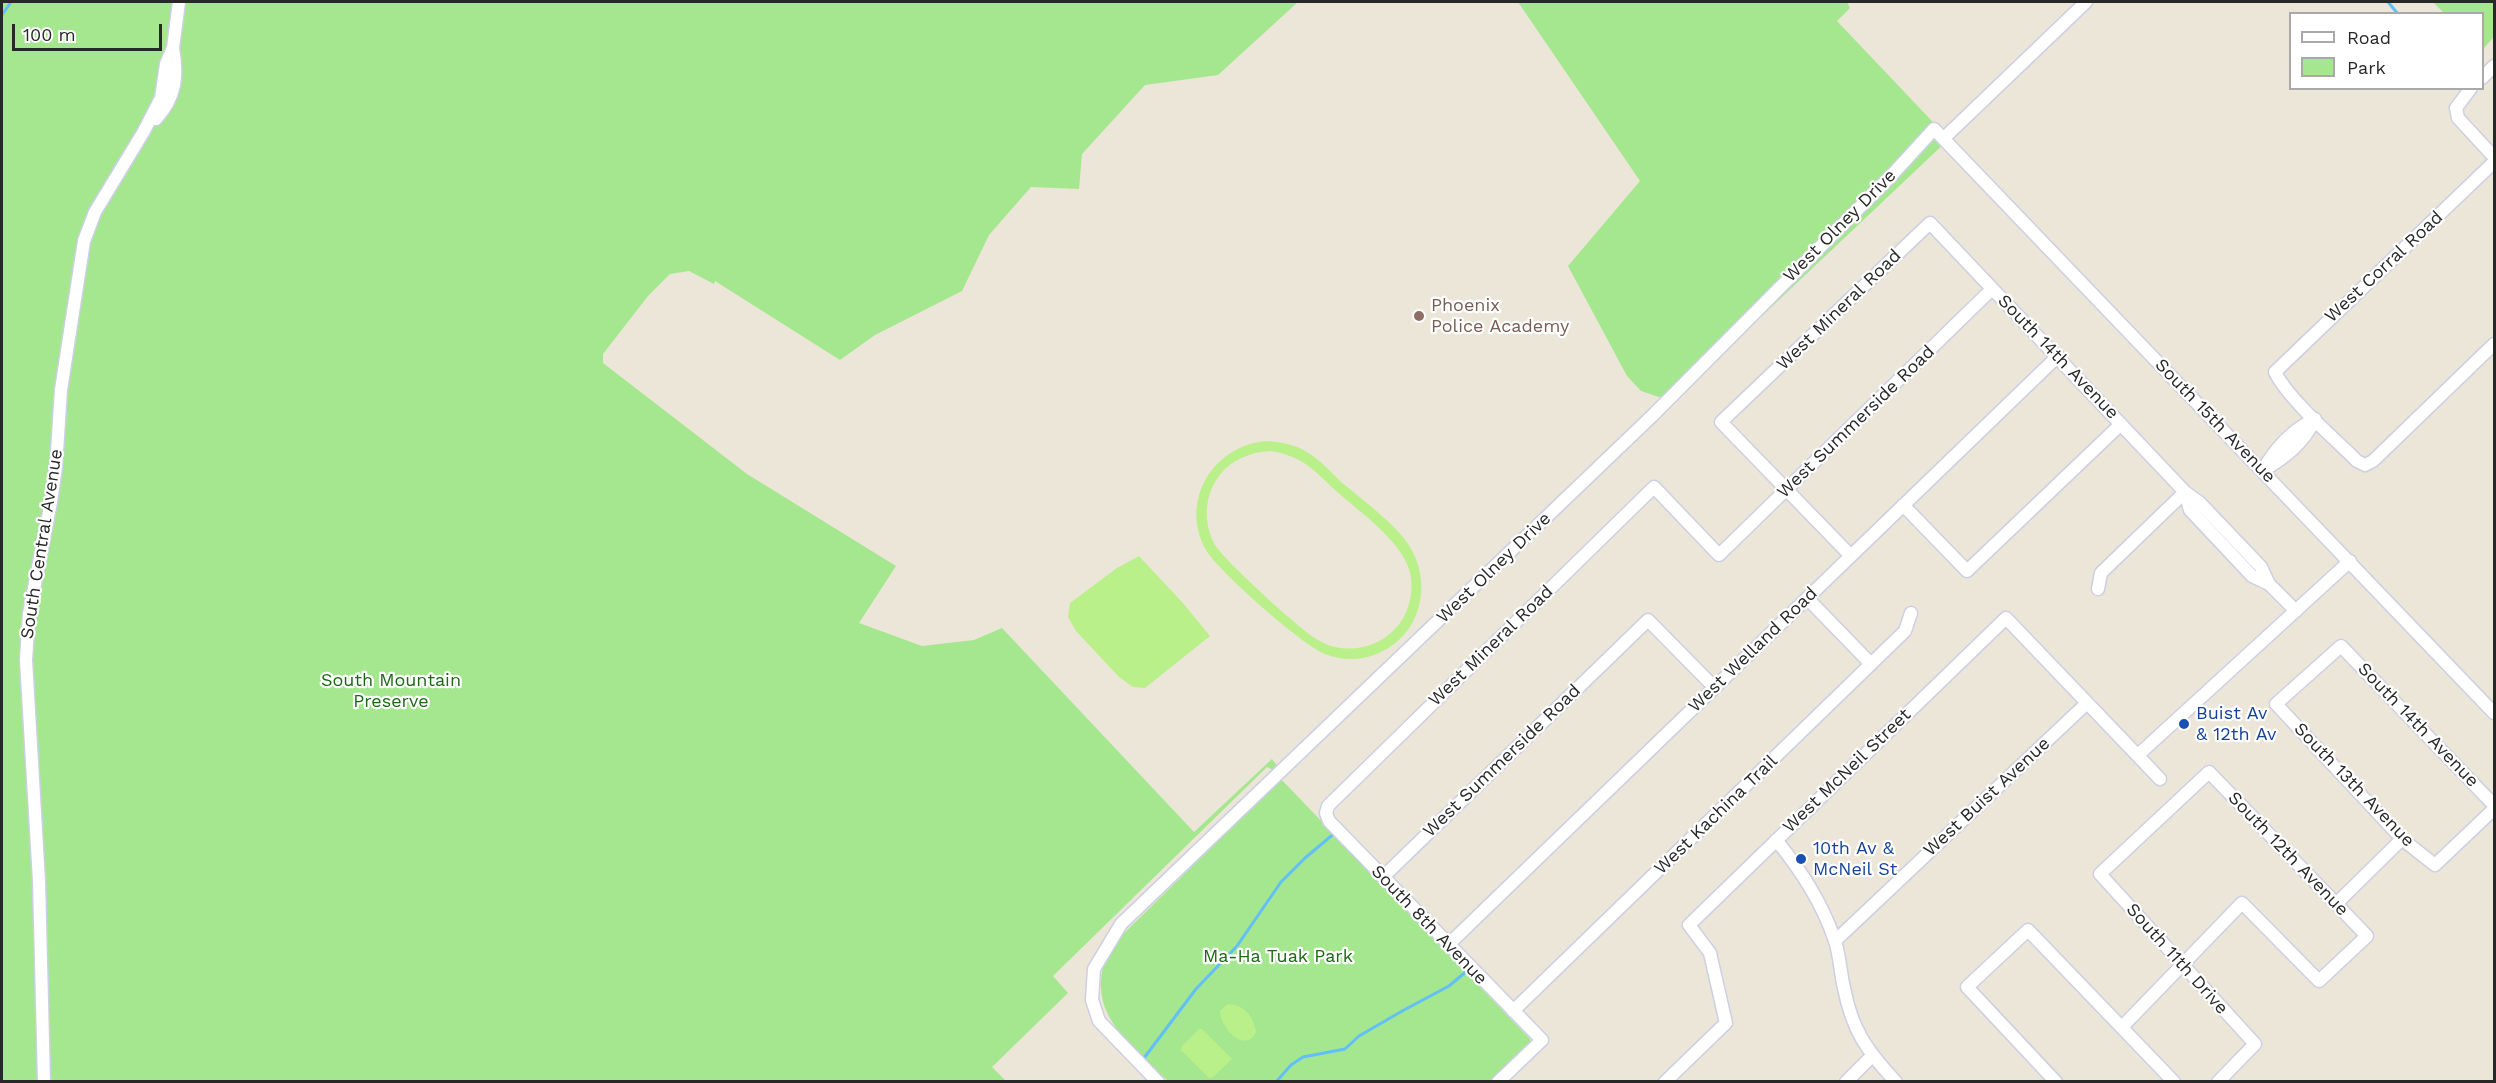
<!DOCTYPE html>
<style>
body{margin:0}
#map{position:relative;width:2496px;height:1083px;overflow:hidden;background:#ece6d8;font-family:"Work Sans",sans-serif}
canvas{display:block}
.frame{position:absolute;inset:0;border:3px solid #282828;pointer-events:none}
.legend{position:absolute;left:2289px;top:12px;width:195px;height:78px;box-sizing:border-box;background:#fff;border:2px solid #a9a9a9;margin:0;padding:8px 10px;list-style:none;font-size:18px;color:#282828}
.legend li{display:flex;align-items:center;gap:12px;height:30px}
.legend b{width:30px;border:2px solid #a9a9a9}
.scale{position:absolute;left:12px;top:24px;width:150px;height:27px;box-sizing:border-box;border:3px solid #282828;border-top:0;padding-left:8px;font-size:18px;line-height:21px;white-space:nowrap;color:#282828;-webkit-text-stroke:4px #fff;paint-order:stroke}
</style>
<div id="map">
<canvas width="2496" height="1083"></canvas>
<div class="frame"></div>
<ul class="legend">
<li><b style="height:8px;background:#fff"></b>Road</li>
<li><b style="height:16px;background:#a4e78f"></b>Park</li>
</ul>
<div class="scale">100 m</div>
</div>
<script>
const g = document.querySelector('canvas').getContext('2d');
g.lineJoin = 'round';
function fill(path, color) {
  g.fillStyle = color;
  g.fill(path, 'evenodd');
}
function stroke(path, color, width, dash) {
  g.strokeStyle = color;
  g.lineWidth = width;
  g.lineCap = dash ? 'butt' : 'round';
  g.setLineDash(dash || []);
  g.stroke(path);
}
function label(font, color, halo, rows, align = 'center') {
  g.font = font + ' "Work Sans",sans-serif';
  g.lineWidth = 4.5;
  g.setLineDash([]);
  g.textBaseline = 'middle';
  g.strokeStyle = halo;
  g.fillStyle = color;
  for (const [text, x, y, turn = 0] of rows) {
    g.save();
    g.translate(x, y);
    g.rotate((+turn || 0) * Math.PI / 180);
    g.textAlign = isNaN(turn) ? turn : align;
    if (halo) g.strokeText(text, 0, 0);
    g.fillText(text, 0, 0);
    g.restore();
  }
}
const green = new Path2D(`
 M 2,2 L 1298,2 L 1218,75 L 1145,85 L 1082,154 L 1079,189 L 1031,187 L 989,235 L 962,291 L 875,335 L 840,360 L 715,281 L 714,284 L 689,271 L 670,274 L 648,296 L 603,354 L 603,363 L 747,474 L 896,566 L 859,623 L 922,646 L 974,640 L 1002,628 L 1194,832 L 1272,759 L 1279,768 L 1662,398 L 1641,391 L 1627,376 L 1568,266 L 1640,181 L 1518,2 L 1847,2 L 1850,8 L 1837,21 L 1949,139 L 1279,773 L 1267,767 L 1053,976 L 1068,993 L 992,1067 L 1006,1081 L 2,1082 Z
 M 2433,2 L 2494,2 L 2494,37 L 2483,49 L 2482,14 L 2444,13 Z
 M 1281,779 L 1530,1039 L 1531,1043 L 1494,1081 L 1168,1081 C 1127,1040 1081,1011 1110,947 Z`);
const pitch = new Path2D(`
 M 1267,441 C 1283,442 1297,445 1310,454 C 1321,461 1331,472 1340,481 C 1360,498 1398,526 1410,547 C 1434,587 1419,639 1374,655 C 1358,661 1340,660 1325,654 C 1303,646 1217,570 1206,550 C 1179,501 1213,445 1267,441 ZM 1270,451 C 1283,453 1293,456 1304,463 C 1315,470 1325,481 1335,490 C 1357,510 1395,536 1407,564 C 1415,582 1412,604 1402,620 C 1392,636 1375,646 1357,648 C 1343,650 1330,647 1318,640 C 1301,631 1224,560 1215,545 C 1203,523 1204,496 1219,476 C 1231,460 1250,452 1270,451 Z
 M 1139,556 L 1182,602 L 1210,636 L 1145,688 L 1133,687 L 1119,677 L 1076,631 L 1068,617 L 1070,603 L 1117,568 Z
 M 1228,1004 C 1244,1005 1254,1016 1256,1032 C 1245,1055 1220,1027 1220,1011 Z
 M 1199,1029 L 1202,1029 L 1232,1059 L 1213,1077 L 1209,1078 L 1181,1050 L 1182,1046 Z`);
const stream = new Path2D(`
 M 2388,2 L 2398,14
 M 2,15 L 11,2
 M 1141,1062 L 1196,989 L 1237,946 L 1281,882 L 1305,858 L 1336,832
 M 1276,1082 L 1291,1065 L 1303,1057 L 1345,1049 L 1359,1036 L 1404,1010 L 1449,986 L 1468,970`);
const minor = new Path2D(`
 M 2482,78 L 2494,66
 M 2471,88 L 2456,108 L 2458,118 L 2494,157
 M 156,119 C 176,97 178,76 173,48
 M 1944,138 L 2086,2
 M 2494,162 L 2275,372 C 2288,399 2335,439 2357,461 L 2365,465 L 2373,461 L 2494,344
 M 2263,470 C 2276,447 2292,430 2315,419
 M 2262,471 C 2285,458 2304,443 2315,419
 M 2185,492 L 2190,510 L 2252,576 L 2269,584
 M 1903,505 L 1967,571 L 2121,424
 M 1850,555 L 1721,422 L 1930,223 L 2185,492 L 2199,502 L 2261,567 L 2269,584 L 2296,611
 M 2098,589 L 2101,573 L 2185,492
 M 1807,598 L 1871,664
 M 2138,755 L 2350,561
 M 2494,805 L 2341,646 L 2276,704 L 2402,839 L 2435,865 L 2494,809
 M 1776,840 C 1801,870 1821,901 1834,938 C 1840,954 1840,972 1844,988 C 1852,1030 1867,1051 1896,1082
 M 1383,877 L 1648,620 L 1714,687
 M 2337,903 L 2402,839
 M 1835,941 L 2087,703
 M 1449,944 L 2058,356
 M 1513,1011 L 1905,631 L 1911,613
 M 2123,1026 L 2242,903 L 2319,981 L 2367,936 L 2209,772 L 2100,874 L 2255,1044 L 2218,1082
 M 44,1082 L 39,881 L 26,660 L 29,614 L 51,502 L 56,467 L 61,390 L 84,241 L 95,212 L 144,131 L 161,98 L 166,64 L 173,48 L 179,2
 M 1158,1082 L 1099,1021 L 1092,1000 L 1094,969 L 1121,924 L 1652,416 L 1891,176 L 1934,129 L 2494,713
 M 1498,1082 L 1542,1040 L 1329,821 L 1326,813 L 1328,806 L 1654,487 L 1719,555 L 1992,289
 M 1665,1082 L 1726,1023 L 1710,953 L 1689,925 L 2006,618 L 2160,779
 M 1846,1082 L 1872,1056
 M 2056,1082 L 1967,987 L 2028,930 L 2174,1082`);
const markers = [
 [1419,316,6,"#8d6e63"],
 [2184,724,6,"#1a4fb4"],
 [1801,859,6,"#1a4fb4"]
];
const streetNames = [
 ["West Olney Drive",1840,226,-45],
 ["West Corral Road",2384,267,-43],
 ["West Mineral Road",1839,310,-44],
 ["South 14th Avenue",2058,357,46],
 ["South 15th Avenue",2215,421,46],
 ["West Summerside Road",1856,422,-44],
 ["South Central Avenue",42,544,-81],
 ["West Olney Drive",1494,568,-44],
 ["West Mineral Road",1491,646,-44],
 ["West Welland Road",1753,650,-44],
 ["South 14th Avenue",2418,725,46],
 ["West Summerside Road",1502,761,-44],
 ["West McNeil Street",1847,771,-44],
 ["South 13th Avenue",2354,785,46],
 ["West Buist Avenue",1987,797,-43],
 ["West Kachina Trail",1716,815,-44],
 ["South 12th Avenue",2288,854,46],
 ["South 8th Avenue",1429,925,46],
 ["South 11th Drive",2177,959,48]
];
const educationNames = [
 ["Phoenix",1431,306],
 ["Police Academy",1431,327]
];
const parkNames = [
 ["South Mountain",391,681],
 ["Preserve",391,702],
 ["Ma-Ha Tuak Park",1278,957]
];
const transitNames = [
 ["Buist Av",2196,714],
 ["& 12th Av",2196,735],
 ["10th Av &",1813,849],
 ["McNeil St",1813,870]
];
fill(green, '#a4e78f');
fill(pitch, '#b9f08a');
stroke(stream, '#62bff7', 3);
stroke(minor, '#cdcfe3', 15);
stroke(minor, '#fff', 12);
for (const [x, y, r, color] of markers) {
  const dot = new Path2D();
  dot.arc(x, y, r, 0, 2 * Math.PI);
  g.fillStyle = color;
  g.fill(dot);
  stroke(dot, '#fff', 2);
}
label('18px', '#282828', '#fff', streetNames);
label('18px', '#785e54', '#fff', educationNames, 'left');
label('18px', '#1c6914', '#fff', parkNames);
label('18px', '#164399', '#fff', transitNames, 'left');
</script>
